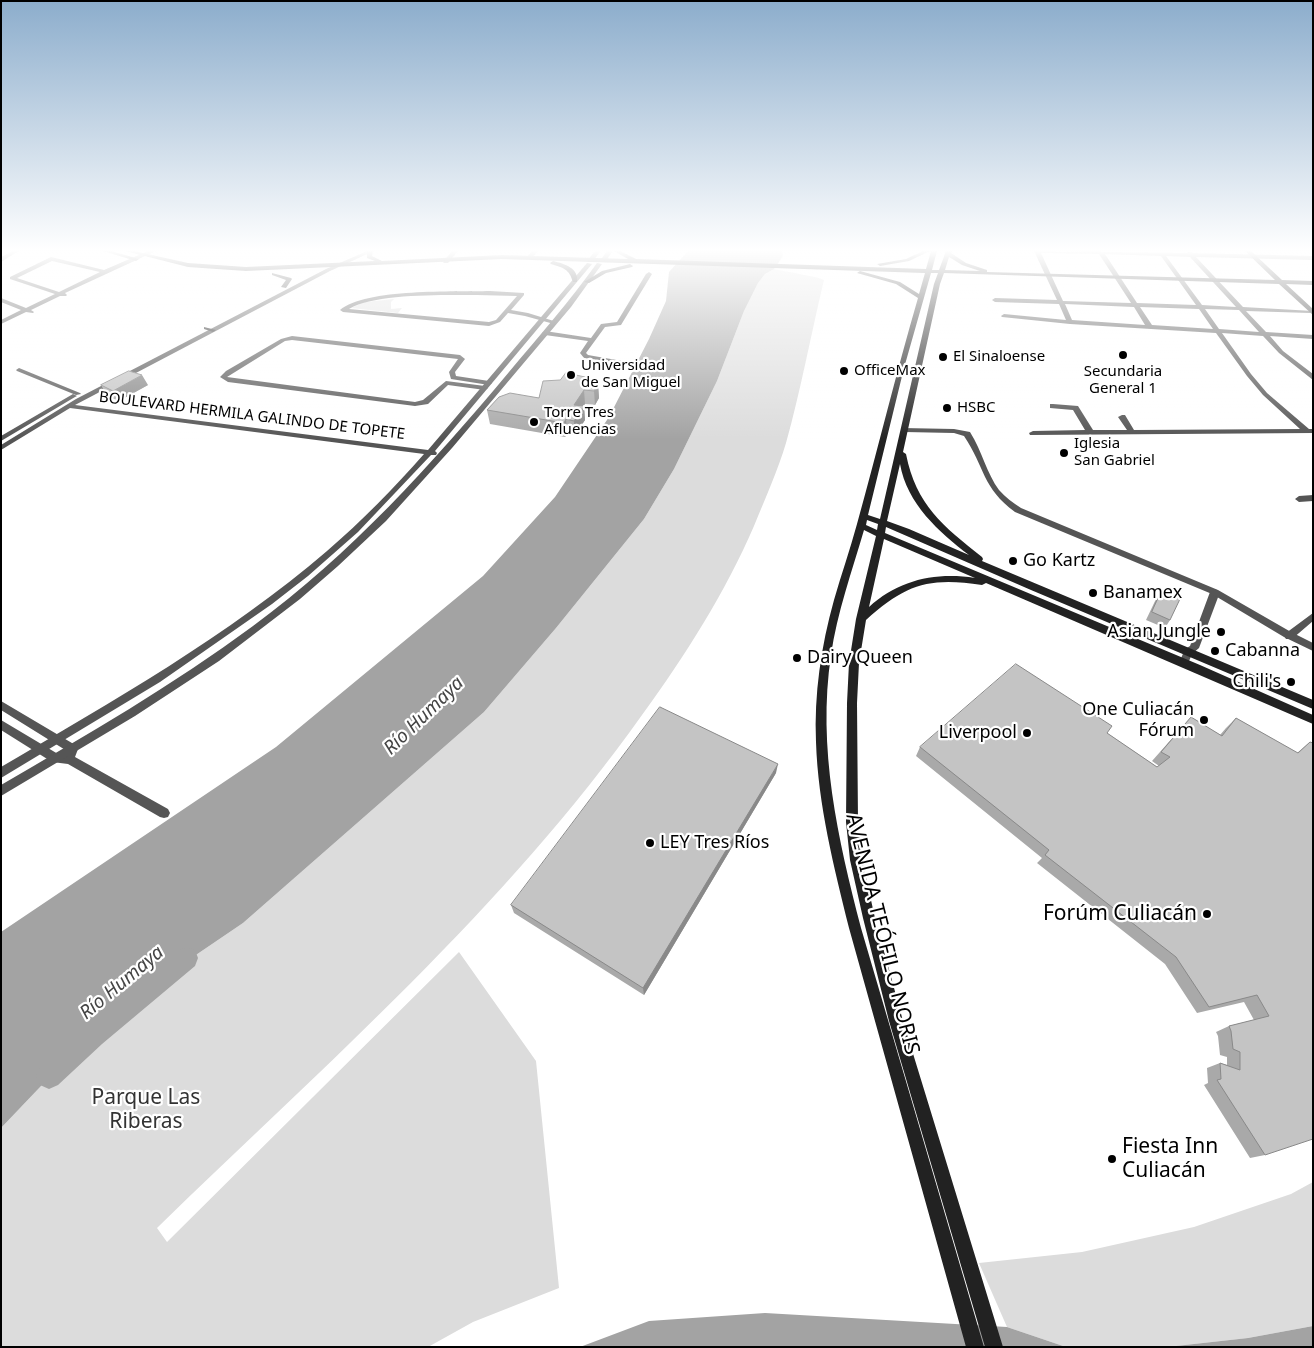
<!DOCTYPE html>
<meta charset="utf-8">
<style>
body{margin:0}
#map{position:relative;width:1314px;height:1348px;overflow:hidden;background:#fff;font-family:"Noto Sans",sans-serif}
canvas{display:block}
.frame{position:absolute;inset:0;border:2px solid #000;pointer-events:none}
</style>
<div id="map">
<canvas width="1314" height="1348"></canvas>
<div class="frame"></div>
</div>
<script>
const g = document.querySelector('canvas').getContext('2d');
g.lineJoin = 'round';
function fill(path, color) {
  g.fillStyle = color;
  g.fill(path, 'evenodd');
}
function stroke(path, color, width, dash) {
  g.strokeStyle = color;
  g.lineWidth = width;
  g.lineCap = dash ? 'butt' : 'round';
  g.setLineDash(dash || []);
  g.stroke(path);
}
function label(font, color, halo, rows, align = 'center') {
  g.font = font + ' "Noto Sans",sans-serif';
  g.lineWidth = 4.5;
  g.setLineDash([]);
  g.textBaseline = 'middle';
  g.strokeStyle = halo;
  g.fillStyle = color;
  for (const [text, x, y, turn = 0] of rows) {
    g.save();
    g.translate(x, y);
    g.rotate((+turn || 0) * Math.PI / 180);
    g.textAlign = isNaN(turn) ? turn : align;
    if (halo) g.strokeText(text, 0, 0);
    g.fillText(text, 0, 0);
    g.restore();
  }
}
const green = new Path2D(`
 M 774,269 C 782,271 820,277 824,280 C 811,334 801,389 786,443 C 778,470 765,499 754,526 C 725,593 685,656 642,715 C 505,908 326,1064 157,1228 L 167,1242 L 459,952 L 536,1061 L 559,1288 L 473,1322 L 428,1347 L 1,1347 L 1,1128 L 83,1042 L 162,978 L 243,923 L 484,712 L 556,628 L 644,519 L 674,469 L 717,381 L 744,311 L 758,283 L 765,274 Z
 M 394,299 L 391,302 L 391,309 L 402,308 L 398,313 L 351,308 L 365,302 Z
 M 1313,1182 L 1313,1326 L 1248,1338 L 1167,1347 L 1066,1347 L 1007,1327 L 979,1263 L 1082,1252 L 1194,1227 L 1291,1194 Z`);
const water = new Path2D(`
 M 688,251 L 782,251 L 783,256 L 774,269 L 765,274 L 758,283 L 744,311 L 717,381 L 674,469 L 644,519 L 556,628 L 484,712 L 243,923 L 162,978 L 83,1042 L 1,1128 L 1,932 L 276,747 L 483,576 L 555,497 L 609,417 L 649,339 L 666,301 L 669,272 Z
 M 765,1313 L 1007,1327 L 1066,1347 L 580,1347 L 649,1321 Z
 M 1313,1326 L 1313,1347 L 1167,1347 L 1248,1338 Z`);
const river = new Path2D(`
 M 187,947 L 195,950 L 198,958 L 195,966 L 102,1044 L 58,1085 L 49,1089 L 40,1085 L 36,1076 L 40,1067 L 84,1026 L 179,950 Z`);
const minor = new Path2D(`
 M 13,251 L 19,251 L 1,262 L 1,257 Z
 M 148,251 L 156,251 L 65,293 L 67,295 L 66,296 L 60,296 L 31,310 L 34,312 L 33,313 L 26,312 L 1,324 L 1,320 L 21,310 L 1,302 L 1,298 L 26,308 L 55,294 L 10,279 L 10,277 L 51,257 L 104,270 ZM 52,261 L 100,272 L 59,292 L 17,278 Z
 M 452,251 L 458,251 L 448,263 L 444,263 L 443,262 Z
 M 532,251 L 538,251 L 531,259 L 527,259 L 526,258 Z
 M 595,251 L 601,251 L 592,262 L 588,262 L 587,261 Z
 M 607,251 L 613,251 L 605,262 L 601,262 L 600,261 Z
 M 1034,251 L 1187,253 L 1190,251 L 1193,253 L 1313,256 L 1313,260 L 1196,257 L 1243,307 L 1313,311 L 1310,313 L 1246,311 L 1266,332 L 1313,335 L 1313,339 L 1270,336 L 1283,351 L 1313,374 L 1313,380 L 1279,353 L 1263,336 L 1222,333 L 1251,374 L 1267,393 L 1309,429 L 1313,429 L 1313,433 L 1030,435 L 1029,433 L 1033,431 L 1085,430 L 1073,410 L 1050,408 L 1050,404 L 1053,404 L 1078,406 L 1093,430 L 1127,430 L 1118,417 L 1122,415 L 1125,415 L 1134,430 L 1300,429 L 1263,395 L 1247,376 L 1216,333 L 1070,324 L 1002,317 L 1001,316 L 1004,314 L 1066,320 L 1059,304 L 995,302 L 992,300 L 995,298 L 1057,300 ZM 1041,253 L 1099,254 L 1131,303 L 1063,301 ZM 1105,254 L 1161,256 L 1196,305 L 1137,303 ZM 1166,256 L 1190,257 L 1236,307 L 1202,305 ZM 1065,304 L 1134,307 L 1145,325 L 1072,320 ZM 1140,307 L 1199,309 L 1213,329 L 1152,325 ZM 1205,309 L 1239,310 L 1259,332 L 1219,329 Z
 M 649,272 L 652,274 L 621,325 L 605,327 L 586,353 L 588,355 L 622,361 L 622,363 L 584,358 L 580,353 L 588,341 L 545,335 L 542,333 L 545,331 L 591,338 L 601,324 L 617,322 L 646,274 Z
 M 490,291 L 524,293 L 524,295 L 511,310 L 528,313 L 557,322 L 554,324 L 525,316 L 508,313 L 500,322 L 489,326 L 343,312 L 340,310 C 366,288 455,292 490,291 ZM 477,295 L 517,296 L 496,320 L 489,322 L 349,309 C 374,293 446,295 477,295 Z
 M 292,336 L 460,355 L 465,359 L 455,372 L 456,376 L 489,381 L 492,383 L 489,385 L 451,379 L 449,372 L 458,359 L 292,340 L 285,341 L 227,377 L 415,402 L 423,400 L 446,381 L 485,386 L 488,388 L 485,390 L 448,385 L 428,404 L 415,406 L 228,382 L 220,377 L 226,371 L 281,339 Z
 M 19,368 L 80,393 L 81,394 L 76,395 L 17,371 L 16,370 Z
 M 1313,495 L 1313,501 L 1299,502 L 1295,499 L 1299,496 Z
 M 1215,589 L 1220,592 L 1199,648 L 1192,654 L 1187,666 L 1181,666 L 1179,663 L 1185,649 L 1190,646 L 1210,592 Z
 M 1313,613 L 1313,621 L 1292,639 L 1286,639 L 1284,636 L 1286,633 Z
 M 1,701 L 77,746 L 78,749 L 75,757 L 168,809 L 170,813 L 168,817 L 164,818 L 160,817 L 68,764 L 52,762 L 1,730 L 1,720 L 58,754 L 65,754 L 67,751 L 1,710 Z`);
const tertiary = new Path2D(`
 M 367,251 L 374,251 L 330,271 L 75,405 L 428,450 L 587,263 L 592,264 L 435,451 L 437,453 L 436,455 L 431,455 L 358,532 L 308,576 L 272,604 L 160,682 L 1,778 L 1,767 C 113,701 228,636 327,551 C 362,521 394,488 424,454 L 70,408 L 1,450 L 1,445 L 76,399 L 326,269 Z
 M 597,263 L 602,264 L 571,307 L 452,448 L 386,521 L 338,566 L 300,599 L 219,661 L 135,716 L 1,796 L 1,785 C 87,735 173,685 253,626 C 351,554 431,465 509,372 C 539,336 570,301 597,263 Z
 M 73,394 L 77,396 L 75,397 L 1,441 L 1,436 Z
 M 902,428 L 954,429 L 970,432 C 982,451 987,474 999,490 C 1005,497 1013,503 1021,508 L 1218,590 L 1291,632 L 1313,643 L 1313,651 L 1284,637 L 1212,594 L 1015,512 C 982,488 985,467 964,436 L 954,433 L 905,432 L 902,432 Z`);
const secondary = new Path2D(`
 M 103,251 L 111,251 L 139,259 L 136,261 Z
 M 125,251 L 134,251 L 188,263 L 246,267 L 375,261 L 367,258 L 367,251 L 373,251 L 372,256 L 382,261 L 502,255 L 628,259 L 614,251 L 620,251 L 636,259 L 926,269 L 931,251 L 937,251 L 932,270 L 939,270 L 946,251 L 952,251 L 951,253 L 966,263 L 987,270 L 987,272 L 1275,280 L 1245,251 L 1251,251 L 1282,280 L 1313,281 L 1313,285 L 1286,284 L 1313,309 L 1313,315 L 1279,284 L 944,273 L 940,284 L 903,452 L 906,454 C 916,505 943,526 982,557 L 983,559 L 982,561 L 1313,700 L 1313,709 L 1031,590 L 886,527 L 885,533 L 1200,665 L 1313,715 L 1313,724 L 986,583 L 982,585 C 929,577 906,584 866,620 L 859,663 L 857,703 L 858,822 L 862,860 L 875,918 L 903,1021 L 1003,1347 L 985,1347 L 889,1021 L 863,918 L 850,860 L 846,822 L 847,703 L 849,663 L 856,619 L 876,536 L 864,530 C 852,571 837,613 831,655 C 817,748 838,839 861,928 L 984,1347 L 966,1347 L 849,928 C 834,867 818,805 816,742 C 814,695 821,646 834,600 C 841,575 850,550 857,524 C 878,449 896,373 918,298 L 896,284 L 857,273 L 860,271 L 900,282 L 919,294 L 925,273 L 502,259 L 246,271 L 188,267 ZM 949,257 L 962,265 L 980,271 L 945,270 ZM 931,273 L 938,273 L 934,284 L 880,519 L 868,515 L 904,368 ZM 900,464 C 907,504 939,532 969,555 L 909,529 L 887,521 ZM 867,520 L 878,524 L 877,530 L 866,525 ZM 884,539 L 975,578 C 935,572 899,580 869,607 Z
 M 923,251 L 930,251 L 909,261 L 880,266 L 877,264 L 906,259 Z
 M 553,261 C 565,264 579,268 577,282 L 573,282 C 569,269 564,268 551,264 L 550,263 Z
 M 630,264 L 633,266 L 632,267 L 606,273 L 589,283 L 584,282 L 602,271 Z
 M 272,273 L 291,278 L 292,279 L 286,288 L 281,287 L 286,280 L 272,275 Z
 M 204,327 L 216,330 L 213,332 L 204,329 Z`);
const wall = new Path2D(`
 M 598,384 L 599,398 L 595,405 L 585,404 L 584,406 L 585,420 L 575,435 L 567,434 L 565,437 L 490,424 L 487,410 Z
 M 101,385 L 148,385 L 119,401 L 107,396 Z
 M 1161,592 L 1170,620 L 1165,628 L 1146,620 L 1156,599 Z
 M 1191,717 L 1220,735 L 1226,728 L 1236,718 L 1297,753 L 1310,742 L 1265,1155 L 1250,1158 L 1204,1085 L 1208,1083 L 1207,1068 L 1220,1063 L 1227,1065 L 1227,1057 L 1220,1055 L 1218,1036 L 1216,1032 L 1229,1026 L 1254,1020 L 1244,1002 L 1197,1013 L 1165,964 L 1037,863 L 1042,858 L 916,756 L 920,747 L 1107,733 L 1157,767 L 1159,766 L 1152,761 Z
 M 776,773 L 644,995 L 514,913 L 511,905 Z`);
const shadedWall = new Path2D(`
 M 142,375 L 148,385 L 119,401 L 113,391 Z
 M 598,384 L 599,398 L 595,405 L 594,391 Z
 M 584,390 L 585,404 L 575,419 L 574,405 Z
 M 584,406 L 585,420 L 575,435 L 574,421 Z
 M 566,419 L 567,434 L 565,437 L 564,423 Z
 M 778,764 L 776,773 L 644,995 L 643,988 Z`);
const building = new Path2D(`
 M 129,371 L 142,375 L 113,391 L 101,385 Z
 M 566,373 L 590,378 L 598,384 L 594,391 L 584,390 L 574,405 L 584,406 L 574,421 L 566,419 L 564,423 L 487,410 L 499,397 L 510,393 L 539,398 L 543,381 L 560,380 Z
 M 1161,592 L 1180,599 L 1170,620 L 1152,612 Z
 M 1016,664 L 1112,726 L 1107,733 L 1157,767 L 1170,757 L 1161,752 L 1191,717 L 1222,736 L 1236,718 L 1298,753 L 1310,742 L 1313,743 L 1313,1139 L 1265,1155 L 1217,1080 L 1221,1079 L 1220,1063 L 1240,1070 L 1240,1052 L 1233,1049 L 1231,1031 L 1229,1026 L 1269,1016 L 1257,995 L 1209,1007 L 1176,957 L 1045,855 L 1049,850 L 920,747 Z
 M 660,707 L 778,764 L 643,988 L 511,905 Z`);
const markers = [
 [1123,355,5,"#000"],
 [943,357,5,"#000"],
 [844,371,5,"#000"],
 [571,375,5,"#000"],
 [947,408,5,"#000"],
 [534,422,5,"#000"],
 [1064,453,5,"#000"],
 [1013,561,5,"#000"],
 [1093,593,5,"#000"],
 [1221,632,5,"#000"],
 [1215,651,5,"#000"],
 [797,658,5,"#000"],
 [1291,682,5,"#000"],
 [1204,720,5,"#000"],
 [1027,733,5,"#000"],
 [650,843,5,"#000"],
 [1207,914,5,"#000"],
 [1112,1159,5,"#000"]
];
const farPoinames = [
 ["El Sinaloense",953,357],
 ["Universidad",581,366],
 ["de San Miguel",581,383],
 ["OfficeMax",854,371],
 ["Secundaria",1123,372,"center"],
 ["General 1",1123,389,"center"],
 ["HSBC",957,408],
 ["Torre Tres",544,413],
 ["Afluencias",544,430],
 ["Iglesia",1074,444],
 ["San Gabriel",1074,461]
];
const farStreetnames = [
 ["BOULEVARD HERMILA GALINDO DE TOPETE",252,416,7]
];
const poiNames = [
 ["Go Kartz",1023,561],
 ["Banamex",1103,593],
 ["Asian Jungle",1211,632,"right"],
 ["Cabanna",1225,651],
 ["Dairy Queen",807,658],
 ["Chili's",1281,682,"right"],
 ["One Culiacán",1194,710,"right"],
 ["Fórum",1194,731,"right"],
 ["Liverpool",1017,733,"right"],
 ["LEY Tres Ríos",660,843]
];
const waterNames = [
 ["Río Humaya",424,716,-44],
 ["Río Humaya",122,983,-40]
];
const nearPoinames = [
 ["Forúm Culiacán",1197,914],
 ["Fiesta Inn",1122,1147,"left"],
 ["Culiacán",1122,1171,"left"]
];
const nearStreetnames = [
 ["AVENIDA TEÓFILO NORIS",882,934,76]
];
const nearParknames = [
 ["Parque Las",146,1098],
 ["Riberas",146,1122]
];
fill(green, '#dcdcdc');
fill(water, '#a3a3a3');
fill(river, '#a3a3a3');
fill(minor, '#555');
fill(tertiary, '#555');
fill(secondary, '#222');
fill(wall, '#a9a9a9');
fill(shadedWall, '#898989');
fill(building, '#c4c4c4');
stroke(building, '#898989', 1);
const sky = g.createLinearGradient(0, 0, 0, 439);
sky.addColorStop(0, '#8cadcc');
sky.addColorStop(0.57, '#fff');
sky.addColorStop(1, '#ffffff00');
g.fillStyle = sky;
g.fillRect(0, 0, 1314, 439);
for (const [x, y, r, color] of markers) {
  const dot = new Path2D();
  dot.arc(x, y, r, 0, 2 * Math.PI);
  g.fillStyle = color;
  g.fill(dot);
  stroke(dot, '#fff', 2);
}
label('15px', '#000', '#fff', farPoinames, 'left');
label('15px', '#000', '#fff', farStreetnames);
label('18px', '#000', '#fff', poiNames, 'left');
label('italic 19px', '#444', '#fff', waterNames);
label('21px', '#000', '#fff', nearPoinames, 'right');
label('21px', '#000', '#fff', nearStreetnames);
label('21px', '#333', '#fff', nearParknames);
</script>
